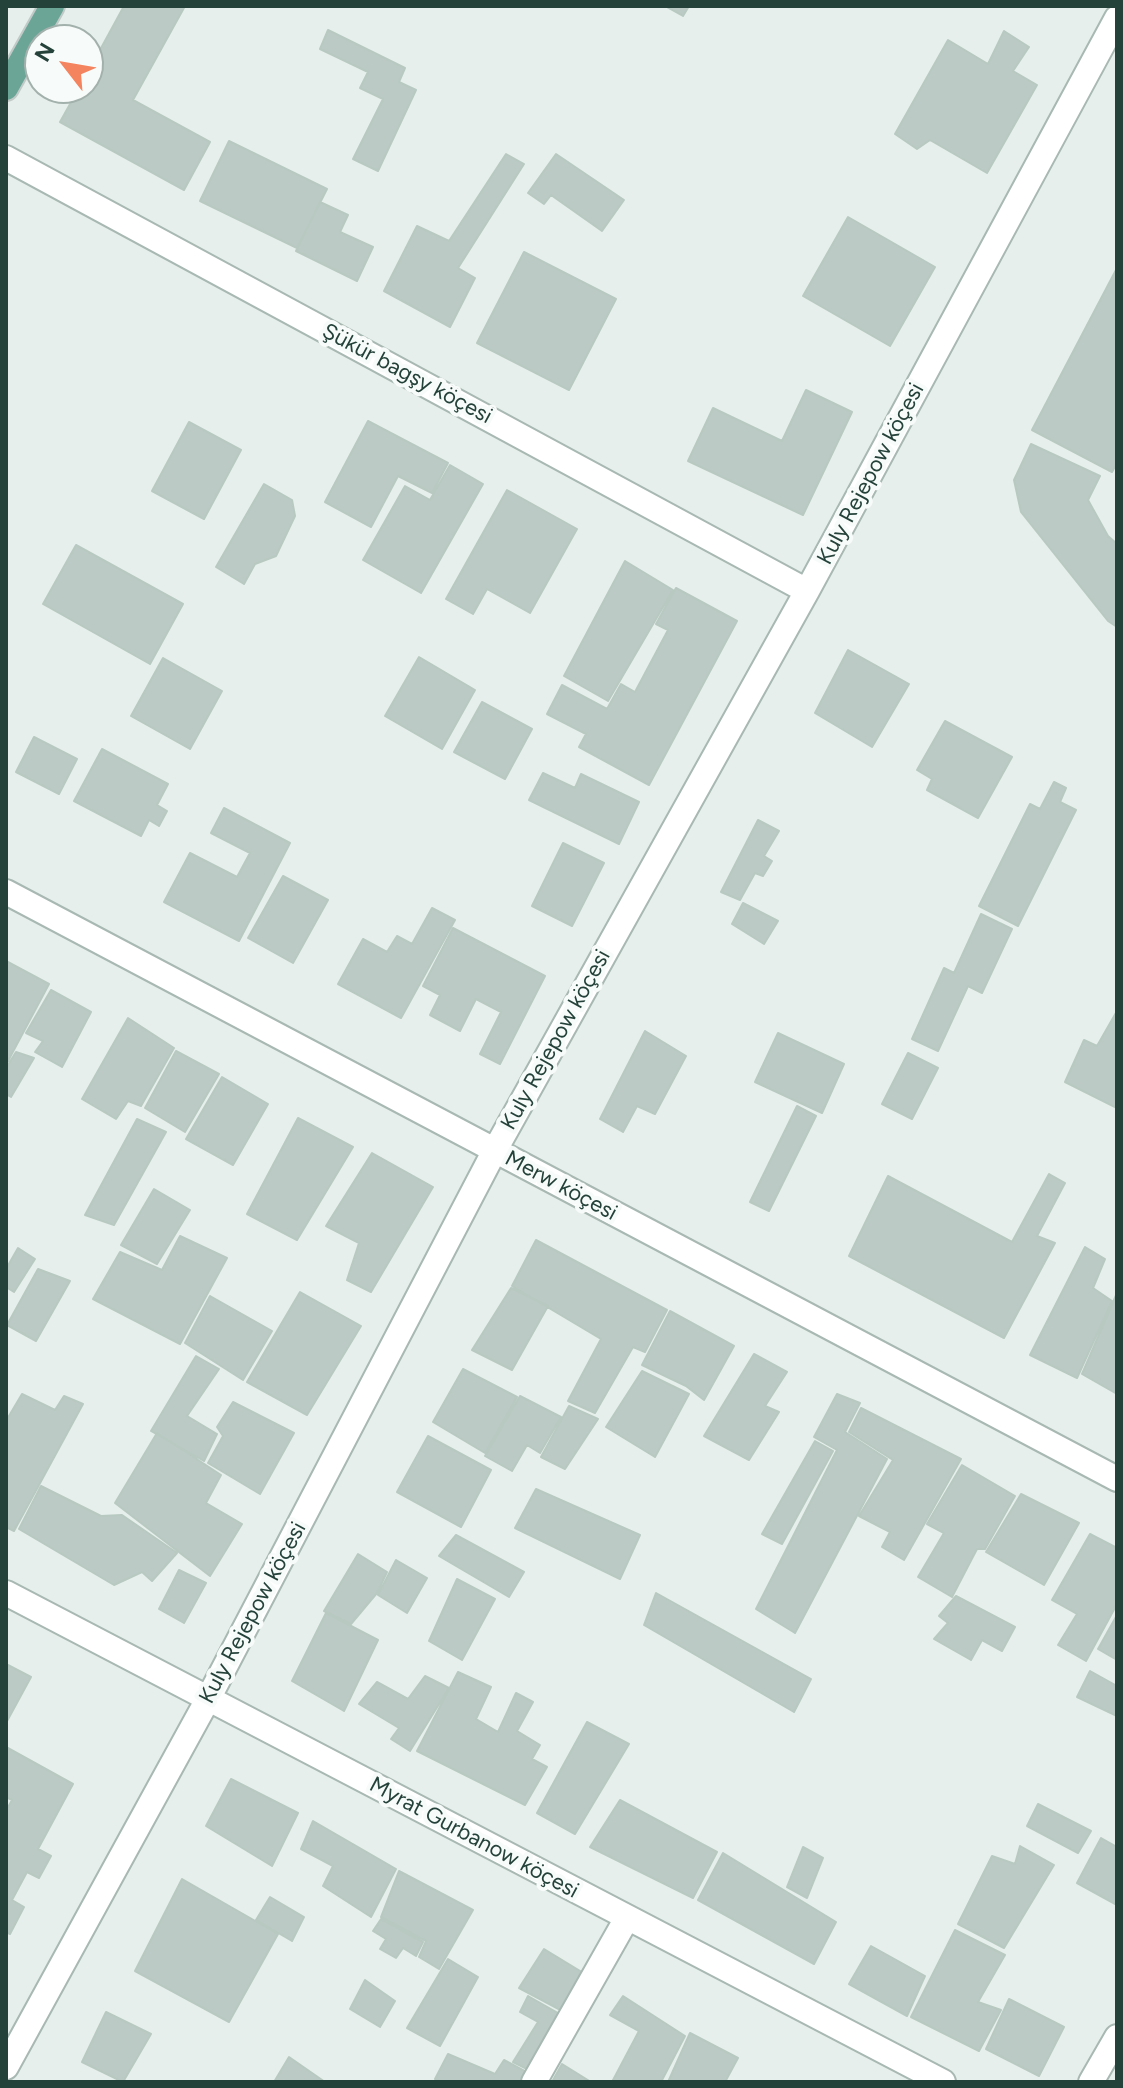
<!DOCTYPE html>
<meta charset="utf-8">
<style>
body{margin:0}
#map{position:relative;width:1123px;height:2088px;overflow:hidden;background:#e6efeb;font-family:Figtree,sans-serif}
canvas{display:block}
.frame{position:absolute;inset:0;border:8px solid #24423a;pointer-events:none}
.north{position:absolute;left:24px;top:24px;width:80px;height:80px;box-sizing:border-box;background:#f7fbf9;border:2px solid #a3b1ad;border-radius:50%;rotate:301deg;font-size:22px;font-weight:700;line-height:32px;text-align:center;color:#24423a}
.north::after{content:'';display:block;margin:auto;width:28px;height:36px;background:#f4845f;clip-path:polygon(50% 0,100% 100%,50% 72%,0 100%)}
</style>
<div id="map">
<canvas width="1123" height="2088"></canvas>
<div class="frame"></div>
<div class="north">N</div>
</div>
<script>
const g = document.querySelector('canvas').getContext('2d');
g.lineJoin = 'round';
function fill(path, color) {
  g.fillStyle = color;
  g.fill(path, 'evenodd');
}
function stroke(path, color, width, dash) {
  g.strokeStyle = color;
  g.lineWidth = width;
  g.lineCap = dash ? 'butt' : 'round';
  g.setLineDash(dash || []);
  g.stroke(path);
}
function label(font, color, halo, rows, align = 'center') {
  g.font = font + ' Figtree,sans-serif';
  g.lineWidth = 8;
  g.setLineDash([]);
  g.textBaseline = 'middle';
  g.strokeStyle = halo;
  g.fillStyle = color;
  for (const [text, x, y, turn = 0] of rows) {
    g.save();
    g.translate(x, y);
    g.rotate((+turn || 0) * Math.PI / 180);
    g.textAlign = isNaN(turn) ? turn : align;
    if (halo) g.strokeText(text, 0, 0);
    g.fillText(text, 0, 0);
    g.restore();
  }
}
const building = new Path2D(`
 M 124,6 L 185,6 L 133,100 L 210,142 L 184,190 L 60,122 L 79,88 L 88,88 L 88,72 Z
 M 665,6 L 689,6 L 683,16 Z
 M 328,30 L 405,68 L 399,82 L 416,90 L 378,171 L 353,159 L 383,99 L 360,88 L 368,72 L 320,49 Z
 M 1004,31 L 1029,47 L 1013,71 L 1037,85 L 987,173 L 930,140 L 917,149 L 895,134 L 948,40 L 988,64 Z
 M 229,141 L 327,189 L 297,248 L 200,201 Z
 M 506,154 L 524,164 L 458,268 L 475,278 L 450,327 L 384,291 L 417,226 L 449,241 Z
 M 556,154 L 624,200 L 602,231 L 551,195 L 544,204 L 528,193 Z
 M 320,202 L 348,215 L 340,232 L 373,247 L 357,281 L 296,251 Z
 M 848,217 L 935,267 L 890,346 L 803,296 Z
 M 524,252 L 616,299 L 569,390 L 477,343 Z
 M 1117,268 L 1117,463 L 1112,472 L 1032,430 Z
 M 806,390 L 852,412 L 803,515 L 688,461 L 713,408 L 782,441 Z
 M 368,421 L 448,463 L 432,493 L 398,476 L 371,527 L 325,502 Z
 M 189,422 L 241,450 L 204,519 L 152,491 Z
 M 1031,444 L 1100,476 L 1088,500 L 1108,536 L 1117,544 L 1117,627 L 1108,621 L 1021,512 L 1014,480 Z
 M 450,465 L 483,484 L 421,593 L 363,560 L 405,486 L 430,500 Z
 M 264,484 L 292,500 L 295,516 L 276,556 L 255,564 L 244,584 L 216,567 Z
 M 507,490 L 577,529 L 530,613 L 487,589 L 473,614 L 446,599 Z
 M 76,545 L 183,604 L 150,664 L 43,604 Z
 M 625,561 L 673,590 L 608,701 L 564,676 Z
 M 676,588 L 737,621 L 649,785 L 579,747 L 586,734 L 547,714 L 562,685 L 607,709 L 621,684 L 635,692 L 668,630 L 656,624 Z
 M 848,650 L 909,684 L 872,747 L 815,713 Z
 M 419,657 L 475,690 L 442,749 L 385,716 Z
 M 163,658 L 222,691 L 190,749 L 131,716 Z
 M 482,702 L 532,729 L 505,779 L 454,752 Z
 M 945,721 L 1012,757 L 978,818 L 927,790 L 932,779 L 917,770 Z
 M 34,737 L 77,759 L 59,794 L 16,772 Z
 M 102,749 L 168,784 L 157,805 L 167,811 L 159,826 L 149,820 L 141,836 L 74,801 Z
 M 543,773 L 575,788 L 581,774 L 639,802 L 619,844 L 529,800 Z
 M 1054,782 L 1066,788 L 1060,802 L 1076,810 L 1018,926 L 979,906 L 1030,804 L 1040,809 Z
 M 224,808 L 290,843 L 239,941 L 164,902 L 190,853 L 237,877 L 250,853 L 211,833 Z
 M 758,820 L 779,831 L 764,856 L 772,861 L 763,876 L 755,873 L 740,900 L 721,892 Z
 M 563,843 L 604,863 L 572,926 L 532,906 Z
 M 283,876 L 328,900 L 293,963 L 248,938 Z
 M 743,903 L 778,921 L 764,944 L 732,924 Z
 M 432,908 L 455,920 L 401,1018 L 338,984 L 363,939 L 387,952 L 397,936 L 412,944 Z
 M 981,914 L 1012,929 L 982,993 L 968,986 L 938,1051 L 912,1039 L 944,968 L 954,973 Z
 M 453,928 L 545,976 L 500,1064 L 480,1054 L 501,1012 L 476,999 L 460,1031 L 430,1015 L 440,995 L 423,986 Z
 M 6,961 L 49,984 L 8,1061 L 6,1060 Z
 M 51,990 L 91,1012 L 62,1067 L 35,1052 L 43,1041 L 26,1033 Z
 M 1117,1011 L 1117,1108 L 1065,1082 L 1084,1040 L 1097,1046 Z
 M 128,1018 L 174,1048 L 141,1106 L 128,1101 L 116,1119 L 82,1099 Z
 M 645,1031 L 686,1056 L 655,1114 L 637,1106 L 623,1132 L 600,1119 Z
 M 778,1033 L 844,1064 L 822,1113 L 755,1082 Z
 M 176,1051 L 219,1074 L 185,1132 L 145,1108 Z
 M 16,1052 L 34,1058 L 11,1097 L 6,1094 L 6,1068 Z
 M 908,1053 L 938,1068 L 912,1119 L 882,1104 Z
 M 222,1077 L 268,1104 L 233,1165 L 186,1139 Z
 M 797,1106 L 816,1116 L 769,1211 L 750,1202 Z
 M 298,1118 L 353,1147 L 297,1240 L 247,1214 Z
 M 137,1119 L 166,1132 L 114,1225 L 85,1215 Z
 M 372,1153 L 433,1187 L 371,1292 L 347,1280 L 359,1243 L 326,1226 Z
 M 1049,1174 L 1065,1183 L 1037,1236 L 1055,1243 L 1004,1338 L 849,1256 L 888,1176 L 1012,1242 Z
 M 154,1189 L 190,1210 L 157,1264 L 121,1245 Z
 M 180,1236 L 227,1258 L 180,1344 L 93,1299 L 120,1252 L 162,1270 Z
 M 536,1240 L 667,1310 L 645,1352 L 633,1347 L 595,1413 L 568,1401 L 601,1339 L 512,1286 Z
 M 1085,1247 L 1105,1259 L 1093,1288 L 1112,1301 L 1077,1378 L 1030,1355 Z
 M 18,1248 L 35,1259 L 14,1292 L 6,1287 L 6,1269 Z
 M 38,1269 L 70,1281 L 36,1341 L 7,1325 Z
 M 511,1288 L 548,1306 L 512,1370 L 472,1350 Z
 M 300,1292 L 361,1326 L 307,1415 L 247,1382 Z
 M 1117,1293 L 1117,1394 L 1082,1374 Z
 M 210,1296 L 272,1331 L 243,1380 L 185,1343 Z
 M 670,1311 L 734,1346 L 704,1400 L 686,1386 L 642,1365 Z
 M 754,1354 L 787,1372 L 765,1406 L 779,1412 L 749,1460 L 704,1436 Z
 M 196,1356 L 219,1369 L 187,1416 L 217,1434 L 204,1461 L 151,1431 Z
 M 463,1369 L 517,1397 L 485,1453 L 433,1422 Z
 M 642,1371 L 689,1394 L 655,1457 L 606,1427 Z
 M 22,1394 L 55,1410 L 64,1396 L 83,1404 L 14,1531 L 6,1527 L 6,1421 Z
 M 837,1394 L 860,1403 L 845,1432 L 887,1459 L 795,1633 L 756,1609 L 837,1450 L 814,1437 Z
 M 520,1396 L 561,1417 L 540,1453 L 527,1445 L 512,1471 L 485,1456 Z
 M 233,1402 L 294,1433 L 260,1494 L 208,1463 L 223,1436 L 217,1427 Z
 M 569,1406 L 598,1419 L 565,1469 L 541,1457 Z
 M 861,1408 L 961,1459 L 904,1560 L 882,1547 L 890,1532 L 859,1516 L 893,1460 L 849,1432 Z
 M 157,1433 L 221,1475 L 206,1503 L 242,1524 L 210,1576 L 115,1503 Z
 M 428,1436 L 491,1470 L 461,1527 L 397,1492 Z
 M 815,1441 L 833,1451 L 782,1544 L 762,1534 Z
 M 962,1465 L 1015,1496 L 985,1549 L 977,1549 L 952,1597 L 918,1577 L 944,1533 L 927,1524 Z
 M 41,1486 L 101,1516 L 122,1515 L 177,1553 L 152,1581 L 142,1572 L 114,1585 L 19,1529 Z
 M 536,1489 L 640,1535 L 620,1579 L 515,1528 Z
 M 1021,1494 L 1079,1523 L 1044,1585 L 986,1552 Z
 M 1090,1534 L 1117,1548 L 1117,1604 L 1086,1661 L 1058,1645 L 1077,1614 L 1052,1600 Z
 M 456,1535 L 524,1572 L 509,1597 L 439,1556 Z
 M 358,1554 L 387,1572 L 377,1593 L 351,1624 L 324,1611 Z
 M 396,1560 L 427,1578 L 407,1613 L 378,1595 Z
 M 179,1570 L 206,1583 L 184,1623 L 159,1609 Z
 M 457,1579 L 495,1599 L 462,1660 L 429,1641 Z
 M 656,1593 L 811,1679 L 794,1712 L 644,1625 Z
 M 956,1596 L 1015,1627 L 1002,1651 L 982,1640 L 971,1660 L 934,1639 L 948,1623 L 939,1616 Z
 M 326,1613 L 378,1640 L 344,1711 L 292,1681 Z
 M 1117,1615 L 1117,1660 L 1098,1649 Z
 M 6,1664 L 31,1677 L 6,1723 Z
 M 1090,1671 L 1117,1686 L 1117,1716 L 1077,1697 Z
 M 458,1672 L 491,1687 L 476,1719 L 498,1732 L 516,1693 L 533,1702 L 517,1731 L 540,1745 L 532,1759 L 547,1767 L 525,1805 L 417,1751 Z
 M 425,1676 L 449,1688 L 410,1751 L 391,1739 L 399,1728 L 359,1704 L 377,1682 L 408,1699 Z
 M 587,1722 L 629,1744 L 575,1834 L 537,1813 Z
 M 6,1747 L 73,1784 L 38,1849 L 51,1856 L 39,1878 L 27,1872 L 12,1900 L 24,1907 L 10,1934 L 6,1932 L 6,1811 L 12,1800 L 6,1797 Z
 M 231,1779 L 298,1813 L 272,1866 L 206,1826 Z
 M 620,1800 L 717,1852 L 693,1898 L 590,1847 Z
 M 1038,1804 L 1091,1831 L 1078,1853 L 1027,1826 Z
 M 313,1821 L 396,1869 L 371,1917 L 323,1886 L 333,1866 L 301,1849 Z
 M 1101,1838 L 1117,1847 L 1117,1905 L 1077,1883 Z
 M 1020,1846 L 1054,1865 L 1004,1948 L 958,1924 L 992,1856 L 1015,1864 Z
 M 803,1847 L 823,1858 L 807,1898 L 787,1887 Z
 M 723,1853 L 836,1922 L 814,1964 L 698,1900 Z
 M 399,1871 L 473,1910 L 439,1969 L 419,1957 L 426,1941 L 381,1917 Z
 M 182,1879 L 278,1934 L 229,2022 L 135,1971 Z
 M 270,1897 L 304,1917 L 292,1941 L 256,1920 Z
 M 381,1919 L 423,1942 L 416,1956 L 403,1948 L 396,1958 L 380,1949 L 386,1939 L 373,1931 Z
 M 955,1930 L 1005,1955 L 978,2002 L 1001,2010 L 979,2051 L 911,2017 Z
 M 871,1946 L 925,1976 L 907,2016 L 849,1984 Z
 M 544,1949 L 590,1977 L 568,2014 L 519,1988 Z
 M 448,1959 L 478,1977 L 440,2046 L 407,2028 Z
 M 365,1980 L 395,2001 L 380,2027 L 350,2009 Z
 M 528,1996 L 565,2017 L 533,2072 L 513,2062 L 538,2022 L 520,2012 Z
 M 623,1996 L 685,2036 L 661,2082 L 612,2082 L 639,2031 L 610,2015 Z
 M 1009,1999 L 1064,2027 L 1039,2076 L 986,2049 Z
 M 106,2012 L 151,2034 L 123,2082 L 82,2062 Z
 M 690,2033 L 738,2058 L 725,2082 L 668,2082 Z
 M 448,2054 L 495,2074 L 504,2060 L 530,2074 L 525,2082 L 441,2082 L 435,2079 Z
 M 289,2057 L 325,2082 L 274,2082 Z
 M 562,2064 L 591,2082 L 552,2082 Z`);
const minor = new Path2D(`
 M 6,158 L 807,591
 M 6,892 L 1117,1479
 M 6,2067 L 208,1699 L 495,1150 L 807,591 L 1117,18
 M 534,2082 L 627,1918
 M 1091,2082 L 1117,2037`);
const tertiary = new Path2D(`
 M 6,1593 L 943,2082`);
const primary = new Path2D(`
 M 6,88 L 52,6`);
const streetNames = [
 ["Şükür bagşy köçesi",407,374,28],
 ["Kuly Rejepow köçesi",871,474,-62],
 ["Kuly Rejepow köçesi",556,1040,-61],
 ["Merw köçesi",561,1186,28],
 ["Kuly Rejepow köçesi",253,1613,-62],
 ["Myrat Gurbanow köçesi",474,1838,28]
];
fill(building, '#bbcac4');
stroke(building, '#b8c9c2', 2);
stroke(minor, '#a8b8b2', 28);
stroke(tertiary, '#a8b8b2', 28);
stroke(primary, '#c2cac8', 28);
stroke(minor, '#fff', 24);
stroke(tertiary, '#fff', 24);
stroke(primary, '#6aa596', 24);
label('22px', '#24423a', '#f7fbf9', streetNames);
</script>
